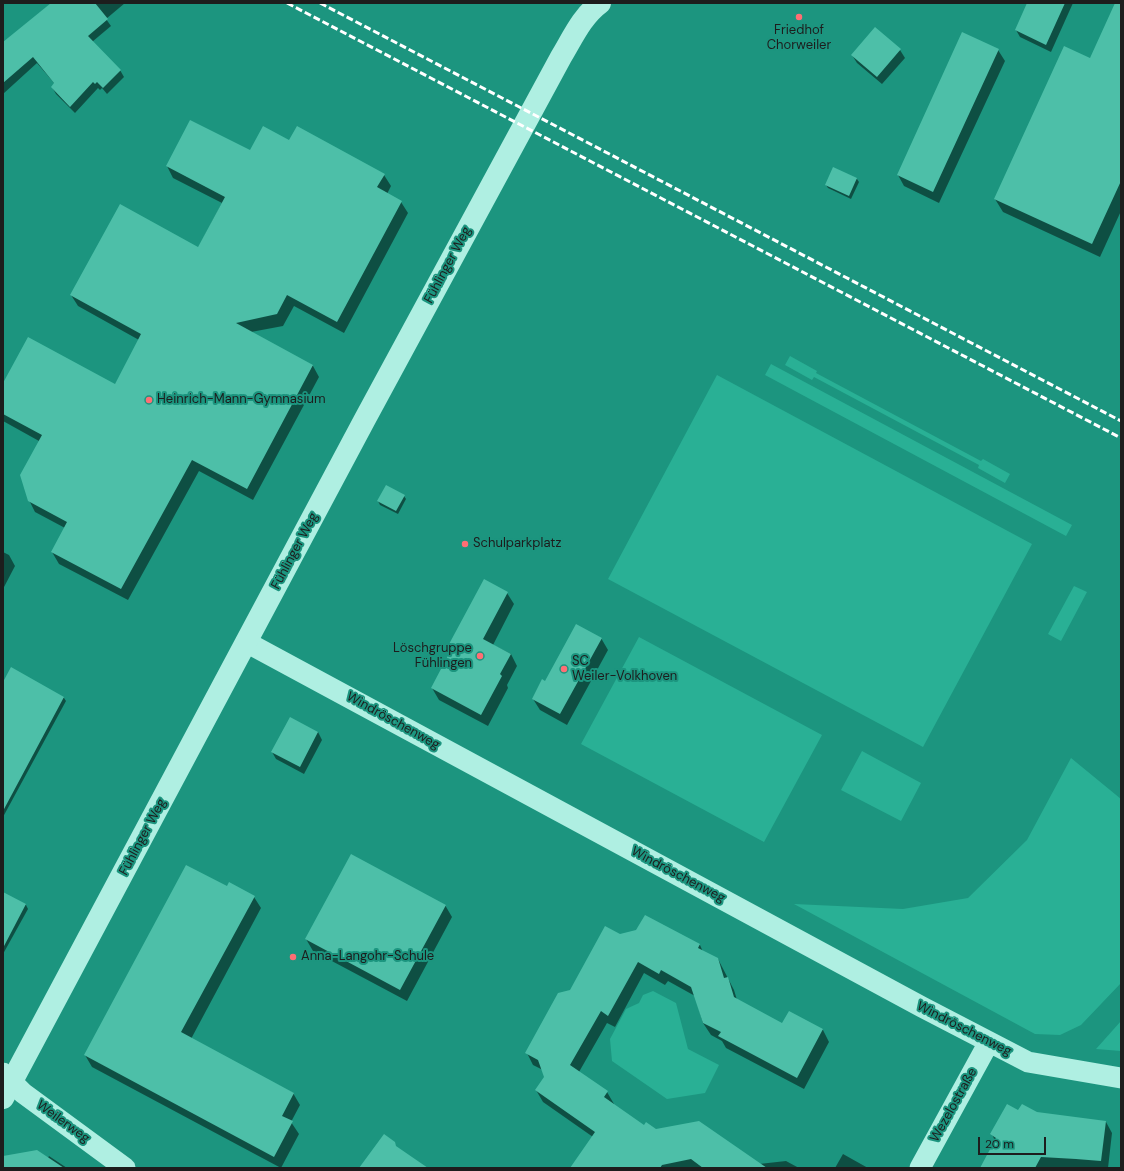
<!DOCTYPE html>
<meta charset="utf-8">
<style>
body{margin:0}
#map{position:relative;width:1124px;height:1171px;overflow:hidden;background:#1c957f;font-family:"DM Sans",sans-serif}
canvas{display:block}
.frame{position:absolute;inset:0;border:4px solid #1d1d1d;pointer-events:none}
.scale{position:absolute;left:978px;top:1137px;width:68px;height:18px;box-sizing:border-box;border:2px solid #1d1d1d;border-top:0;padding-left:5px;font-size:12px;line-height:14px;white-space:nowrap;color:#1d1d1d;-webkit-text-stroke:3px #1c957f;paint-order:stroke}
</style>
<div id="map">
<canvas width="1124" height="1171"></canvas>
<div class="frame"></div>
<div class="scale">20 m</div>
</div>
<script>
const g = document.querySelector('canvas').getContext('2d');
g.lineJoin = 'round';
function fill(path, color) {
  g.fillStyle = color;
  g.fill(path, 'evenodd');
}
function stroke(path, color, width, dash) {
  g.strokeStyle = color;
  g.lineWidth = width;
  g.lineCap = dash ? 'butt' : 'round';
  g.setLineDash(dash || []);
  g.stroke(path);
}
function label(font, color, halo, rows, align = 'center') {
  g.font = font + ' "DM Sans",sans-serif';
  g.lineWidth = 4;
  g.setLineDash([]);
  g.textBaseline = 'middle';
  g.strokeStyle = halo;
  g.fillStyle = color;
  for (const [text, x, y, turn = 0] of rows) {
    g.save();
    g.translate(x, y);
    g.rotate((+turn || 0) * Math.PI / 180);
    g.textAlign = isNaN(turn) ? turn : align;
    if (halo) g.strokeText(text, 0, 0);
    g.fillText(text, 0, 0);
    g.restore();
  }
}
const green = new Path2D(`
 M 790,356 L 817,371 L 816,373 L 981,461 L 983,459 L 1010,474 L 1005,483 L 978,468 L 979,465 L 814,377 L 812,380 L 785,365 Z
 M 771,364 L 1072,525 L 1066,536 L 765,375 Z
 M 717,375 L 1032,544 L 923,747 L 608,579 Z
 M 1074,586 L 1087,592 L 1061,641 L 1048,634 Z
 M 639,637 L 822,735 L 764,842 L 581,744 Z
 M 862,751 L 921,783 L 901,821 L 841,790 Z
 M 1071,758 L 1121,799 L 1121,983 L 1081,1025 L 1060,1035 L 1035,1034 L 794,904 L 903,909 L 968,898 L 1027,840 Z
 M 653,991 L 676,1003 L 688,1049 L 719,1065 L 705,1093 L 667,1099 L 612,1061 L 610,1039 L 626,1009 L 639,1003 L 643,995 Z
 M 1121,1021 L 1121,1051 L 1096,1049 Z`);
const shadow = new Path2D(`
 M 52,3 L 125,3 L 106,19 L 111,26 L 92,42 L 120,70 L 124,77 L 107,94 L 102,88 L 100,90 L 98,88 L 75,113 L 56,94 L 52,87 L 55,84 L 37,63 L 3,94 L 3,43 Z
 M 1028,3 L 1073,3 L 1051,52 L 1020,37 L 1016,30 Z
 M 1121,16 L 1121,211 L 1100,257 L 1003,212 L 995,199 L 1090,59 Z
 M 900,50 L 905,58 L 882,84 L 857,63 L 852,55 Z
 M 998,50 L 1005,61 L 939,203 L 904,186 L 898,175 Z
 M 289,141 L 384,175 L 391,186 L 387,194 L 401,202 L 408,213 L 344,333 L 294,306 L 283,326 L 251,332 L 313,366 L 319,377 L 253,500 L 199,471 L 128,600 L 59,564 L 52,552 L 65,528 L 35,512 L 29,500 L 39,441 L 3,421 L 3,385 L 115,385 L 139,340 L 78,306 L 71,295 L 198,248 L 222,203 L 173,178 L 167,166 L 251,152 Z
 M 857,179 L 859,182 L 851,199 L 828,188 L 826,185 Z
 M 404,496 L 406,499 L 398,514 L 380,505 L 378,501 Z
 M 3,552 L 9,555 L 15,566 L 3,589 Z
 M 507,593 L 514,604 L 493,645 L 511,654 L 517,666 L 507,685 L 508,688 L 488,726 L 439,700 L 432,688 L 451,651 L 449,646 Z
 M 601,638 L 608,650 L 567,725 L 540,710 L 533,699 L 546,682 Z
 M 11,669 L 64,698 L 66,701 L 3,817 L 3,684 Z
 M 318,732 L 322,740 L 304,774 L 276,759 L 272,752 Z
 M 227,888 L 254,897 L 261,908 L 191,1039 L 293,1093 L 300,1105 L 291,1122 L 299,1134 L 281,1168 L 92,1067 L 85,1055 Z
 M 3,893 L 26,905 L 28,909 L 3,954 Z
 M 445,905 L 452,917 L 407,1001 L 313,951 L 306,939 Z
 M 645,916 L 700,945 L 703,952 L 718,959 L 734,990 L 737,1000 L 783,1025 L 789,1012 L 823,1030 L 829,1042 L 804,1089 L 726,1048 L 722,1041 L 711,1035 L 703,1023 L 695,996 L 668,981 L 665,985 L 644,973 L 615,1027 L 607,1023 L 579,1072 L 607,1092 L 614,1104 L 613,1105 L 645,1127 L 759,1164 L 786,1161 L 799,1168 L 571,1168 L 593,1137 L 543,1102 L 536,1090 L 545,1077 L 543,1070 L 533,1065 L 527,1053 L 571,990 L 620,935 L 637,931 Z
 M 1019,1112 L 1106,1122 L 1112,1133 L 1108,1168 L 981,1168 L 995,1141 L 992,1134 Z
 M 843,1154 L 868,1168 L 835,1168 Z
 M 49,1156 L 67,1168 L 9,1168 L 48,1158 Z`);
const building = new Path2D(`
 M 51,3 L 95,3 L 108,19 L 88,36 L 121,70 L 103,88 L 97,82 L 95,84 L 93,82 L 70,107 L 51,87 L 54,83 L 33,57 L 3,83 L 3,42 Z
 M 1027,3 L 1065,3 L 1046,45 L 1015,30 Z
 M 1115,3 L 1121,3 L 1121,181 L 1092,244 L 994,199 L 1064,46 L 1090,58 Z
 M 875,27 L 901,49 L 877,77 L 851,55 Z
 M 962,32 L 999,49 L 933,192 L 897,175 Z
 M 190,120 L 250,150 L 263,126 L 289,140 L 297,126 L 385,174 L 377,187 L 402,201 L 337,322 L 287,295 L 277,314 L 236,323 L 313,365 L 247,489 L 192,460 L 121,589 L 51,552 L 67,522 L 28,501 L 20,475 L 42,435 L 3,414 L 3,383 L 28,337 L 115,384 L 141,334 L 70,295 L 120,204 L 198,247 L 225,197 L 166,166 Z
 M 833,167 L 857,178 L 849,196 L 825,185 Z
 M 386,485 L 405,495 L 396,511 L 377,501 Z
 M 484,579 L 508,592 L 483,639 L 511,654 L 500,674 L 502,676 L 481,715 L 431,688 L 452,648 L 448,646 Z
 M 576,624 L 602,638 L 560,714 L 532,699 L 542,679 L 545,681 Z
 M 11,667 L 64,697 L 3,811 L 3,682 Z
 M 290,717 L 318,732 L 300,767 L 271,752 Z
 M 351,854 L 446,905 L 400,990 L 305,939 Z
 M 186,865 L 227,886 L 229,882 L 255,896 L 181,1032 L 294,1093 L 282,1116 L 293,1121 L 274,1157 L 84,1055 Z
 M 3,892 L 26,904 L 3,948 Z
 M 645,915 L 700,944 L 698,948 L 718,958 L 724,978 L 728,977 L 734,997 L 782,1023 L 789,1011 L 823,1029 L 797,1078 L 718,1036 L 721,1032 L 703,1023 L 691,987 L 661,970 L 659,974 L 638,962 L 608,1016 L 601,1011 L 570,1065 L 608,1091 L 604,1097 L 644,1125 L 646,1122 L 656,1129 L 699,1121 L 767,1168 L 703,1168 L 691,1159 L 662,1165 L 660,1168 L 570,1168 L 595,1132 L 535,1090 L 544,1077 L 538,1060 L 525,1053 L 558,993 L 570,990 L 605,926 L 620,934 L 636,930 Z
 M 1007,1104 L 1018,1110 L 1022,1104 L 1037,1112 L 1106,1121 L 1101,1161 L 1076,1159 L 1041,1157 L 1035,1168 L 980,1168 L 996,1138 L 990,1134 Z
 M 384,1134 L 395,1142 L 396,1146 L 428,1168 L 359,1168 Z
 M 37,1150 L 64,1168 L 3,1168 L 3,1156 Z`);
const minor = new Path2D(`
 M 246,642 L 922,1007 L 1028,1062 L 1121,1078
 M 3,1073 L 23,1093 L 125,1168
 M 920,1168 L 989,1042`);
const tertiary = new Path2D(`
 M 3,1098 L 365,419 L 561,57 C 572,39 582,16 600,3`);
const rail = new Path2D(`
 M 287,3 L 1121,438
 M 320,3 L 1121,421`);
const markers = [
 [799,17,4,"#ff6e74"],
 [149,400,4,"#ff6e74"],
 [465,544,4,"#ff6e74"],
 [480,656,4,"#ff6e74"],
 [564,669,4,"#ff6e74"],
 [293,957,4,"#ff6e74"]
];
const poiNames = [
 ["Friedhof",799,31,"center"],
 ["Chorweiler",799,46,"center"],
 ["Heinrich-Mann-Gymnasium",157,400],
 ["Schulparkplatz",473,544],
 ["Löschgruppe",472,649,"right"],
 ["Fühlingen",472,664,"right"],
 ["SC",572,662],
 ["Weiler-Volkhoven",572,677],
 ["Anna-Langohr-Schule",301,957]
];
const streetNames = [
 ["Fühlinger Weg",448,265,-62],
 ["Fühlinger Weg",295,551,-62],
 ["Windröschenweg",393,721,29],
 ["Fühlinger Weg",143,837,-62],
 ["Windröschenweg",678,875,28],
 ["Windröschenweg",964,1029,27],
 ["Wezelostraße",954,1105,-61],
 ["Weilerweg",63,1122,36]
];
fill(green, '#29b095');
fill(shadow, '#0007');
fill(building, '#4dbfa8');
stroke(minor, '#afefe2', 21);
stroke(tertiary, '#afefe2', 22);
stroke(rail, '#fff', 3, [7, 3]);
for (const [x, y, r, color] of markers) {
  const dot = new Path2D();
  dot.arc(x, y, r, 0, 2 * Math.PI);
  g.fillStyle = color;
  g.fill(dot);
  stroke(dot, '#1c957f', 1.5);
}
label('13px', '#1d1d1d', '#1c957f', poiNames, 'left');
label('13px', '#1d1d1d', '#1c957f', streetNames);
</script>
